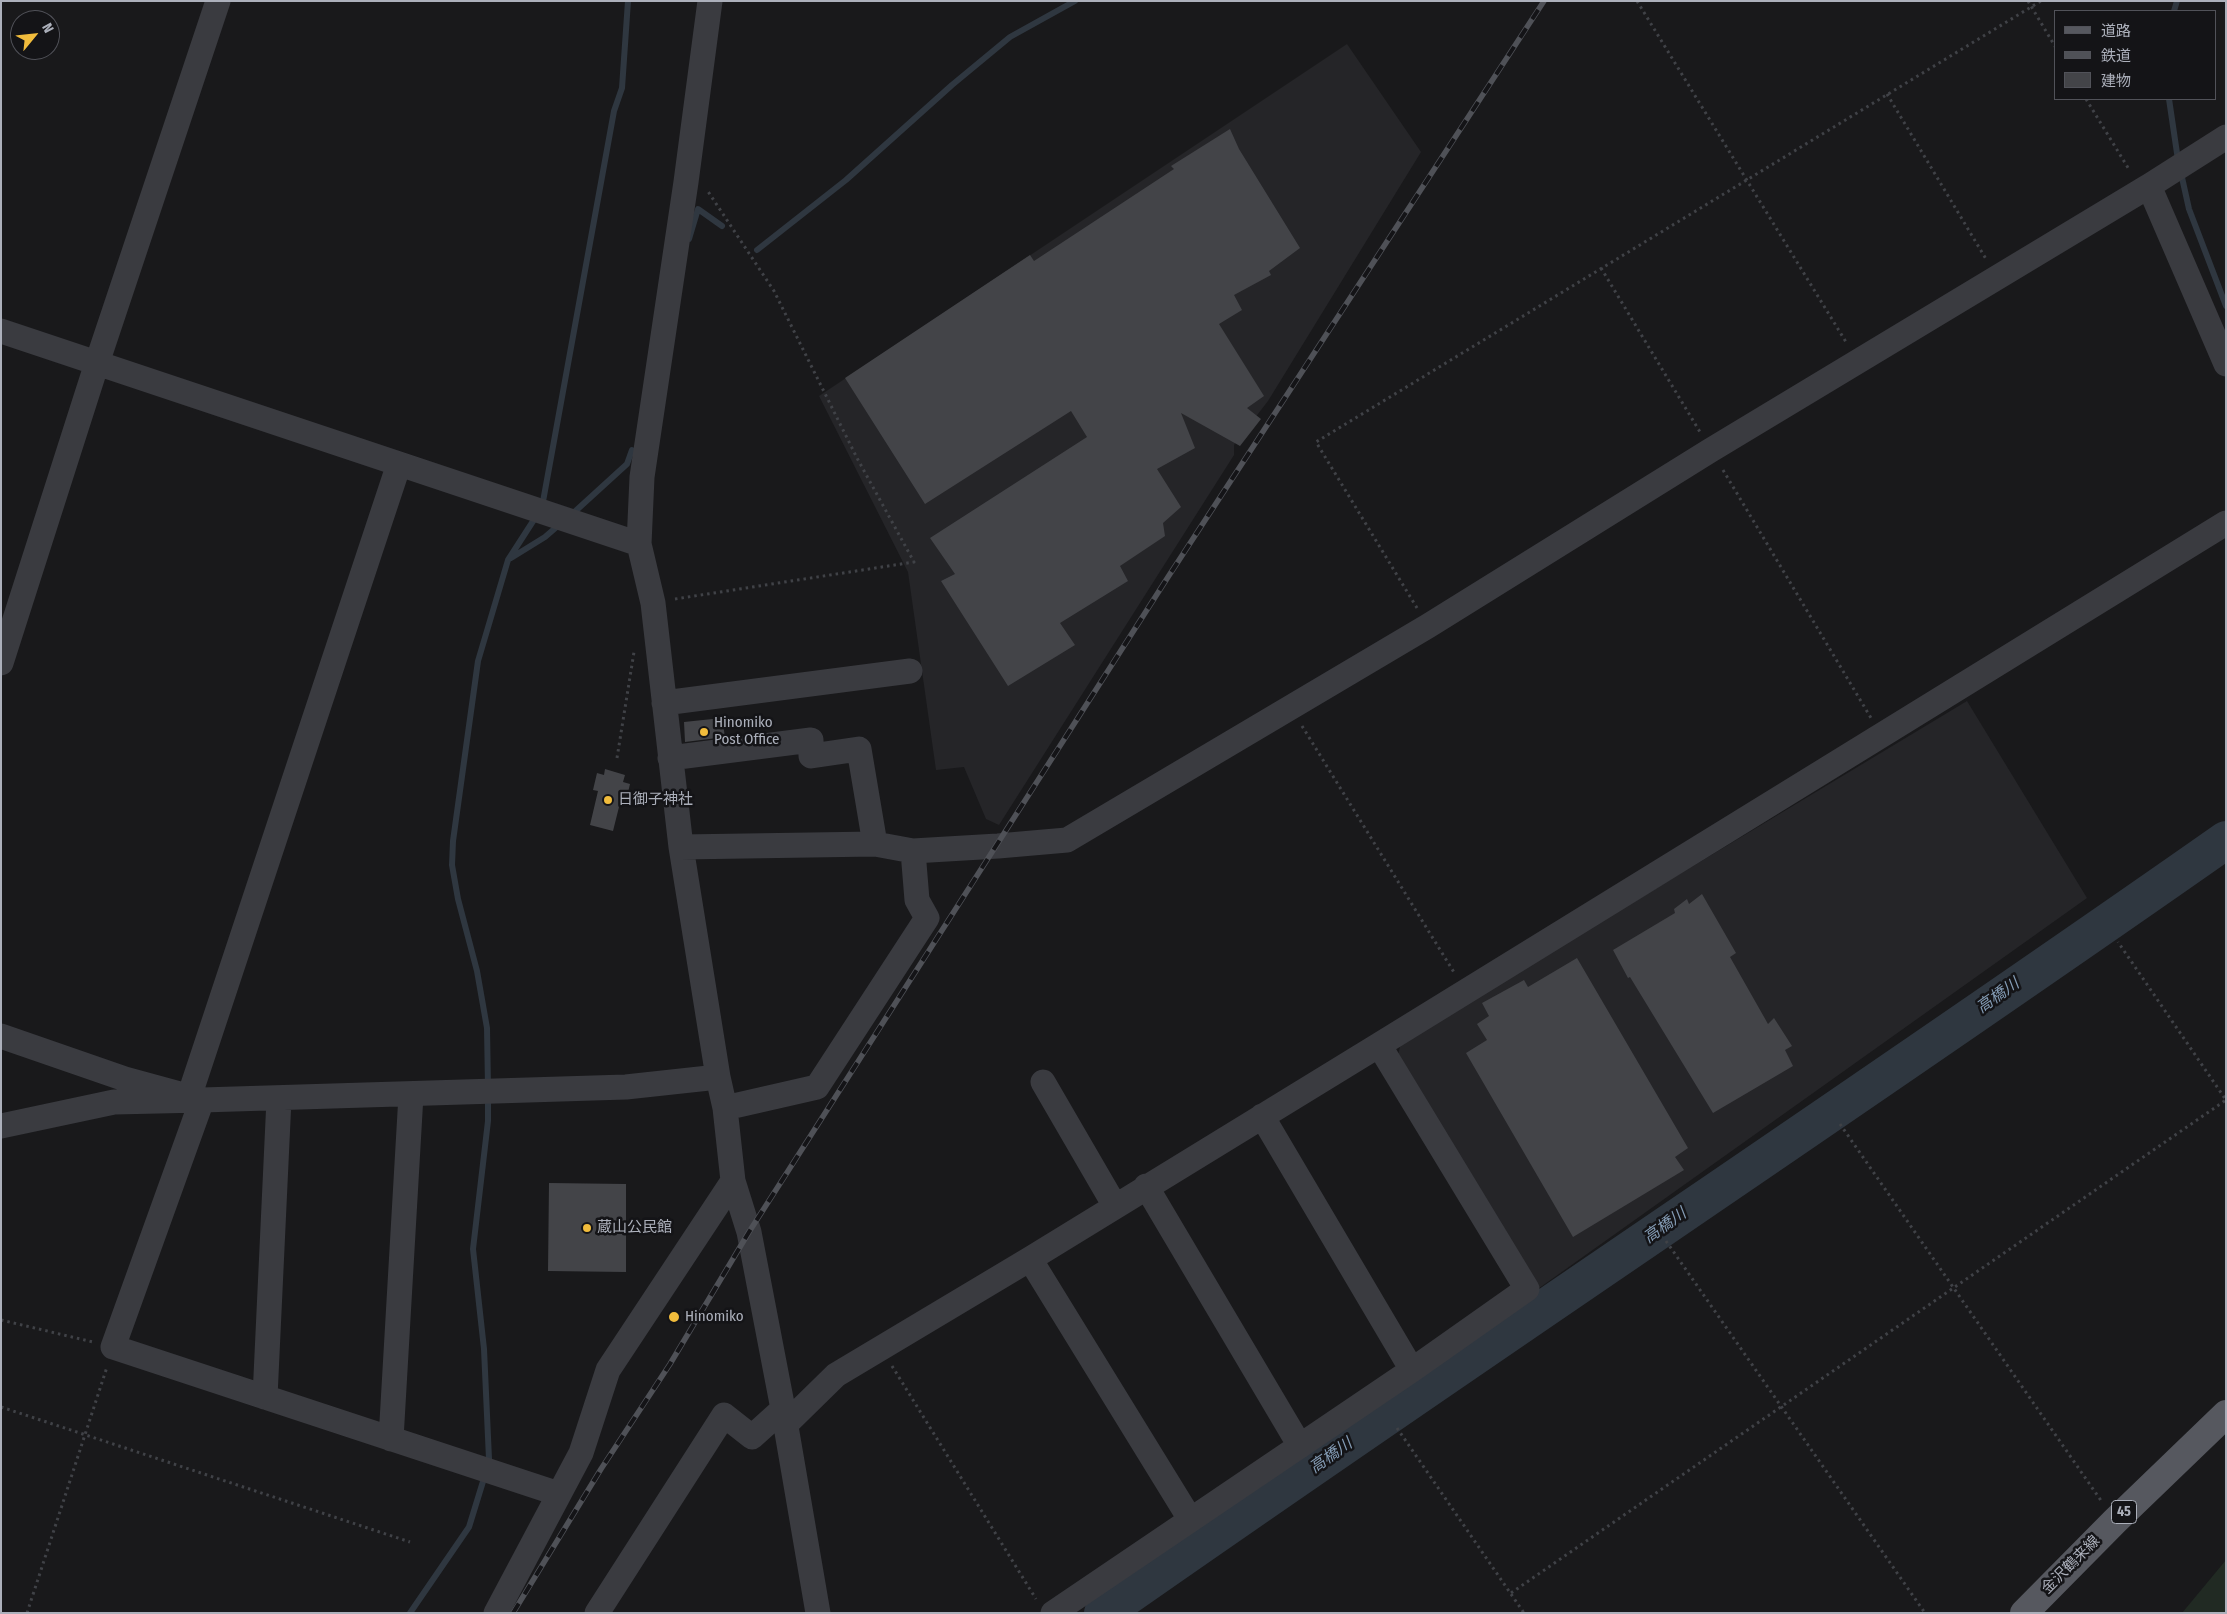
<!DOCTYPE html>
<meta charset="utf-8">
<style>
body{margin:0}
#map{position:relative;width:2227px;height:1614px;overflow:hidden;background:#19191b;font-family:"Fira Sans Condensed","Noto Sans JP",sans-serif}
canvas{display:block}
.frame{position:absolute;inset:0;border:2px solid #acb0bb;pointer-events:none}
.legend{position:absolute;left:2054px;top:10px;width:162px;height:90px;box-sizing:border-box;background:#141417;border:1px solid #515259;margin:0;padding:6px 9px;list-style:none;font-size:15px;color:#acb0bb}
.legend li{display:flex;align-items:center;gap:10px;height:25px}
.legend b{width:25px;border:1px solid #515259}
.north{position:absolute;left:10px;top:10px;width:50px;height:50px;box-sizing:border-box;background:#141417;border:1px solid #515259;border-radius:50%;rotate:62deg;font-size:14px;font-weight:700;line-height:20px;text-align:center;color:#acb0bb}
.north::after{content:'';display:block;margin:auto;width:18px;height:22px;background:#f1bc3c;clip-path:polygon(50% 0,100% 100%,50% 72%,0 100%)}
</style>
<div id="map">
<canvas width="2227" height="1614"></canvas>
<div class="frame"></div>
<ul class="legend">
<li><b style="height:6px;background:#56585f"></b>道路</li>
<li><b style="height:6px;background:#4f5157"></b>鉄道</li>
<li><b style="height:14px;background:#434448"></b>建物</li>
</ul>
<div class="north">N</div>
</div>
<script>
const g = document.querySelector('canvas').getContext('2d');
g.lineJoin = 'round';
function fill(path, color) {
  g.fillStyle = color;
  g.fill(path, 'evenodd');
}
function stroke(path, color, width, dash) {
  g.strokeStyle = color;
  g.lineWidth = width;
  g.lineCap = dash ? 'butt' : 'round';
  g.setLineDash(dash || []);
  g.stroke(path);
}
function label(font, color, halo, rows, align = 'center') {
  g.font = font + ' "Fira Sans Condensed","Noto Sans JP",sans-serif';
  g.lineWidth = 5;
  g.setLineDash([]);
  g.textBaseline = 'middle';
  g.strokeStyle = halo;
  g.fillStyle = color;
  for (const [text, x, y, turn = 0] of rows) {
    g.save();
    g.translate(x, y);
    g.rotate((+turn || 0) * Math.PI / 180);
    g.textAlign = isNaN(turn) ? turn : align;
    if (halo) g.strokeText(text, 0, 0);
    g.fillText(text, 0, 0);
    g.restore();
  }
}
const built = new Path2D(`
 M 1347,44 L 1421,152 L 1268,401 L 1234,445 L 1234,455 L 999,825 L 986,819 L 964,767 L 936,770 L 908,572 L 819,396 Z
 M 1967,701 L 2087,898 L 1535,1291 L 1397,1060 L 1401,1042 Z`);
const green = new Path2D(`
 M 2226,1560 L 2226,1613 L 2182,1613 Z`);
const stream = new Path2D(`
 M 2174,11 L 2177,1
 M 2169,99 L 2178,160
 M 2181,173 L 2189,209 L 2226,306
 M 689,239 L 698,209 L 722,226
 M 757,250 L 846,180 L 952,85 L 1010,37 L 1075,1
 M 542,507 L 614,111 L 622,88 L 628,1
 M 570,516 L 627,464 L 632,450
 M 511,558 L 545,537 L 560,524
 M 488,1087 L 487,1028 L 477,971 L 458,899 L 452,865 L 453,841 L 478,661 L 508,560 L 537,515
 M 487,1465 L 489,1459 L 484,1349 L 473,1249 L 488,1121 L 488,1097
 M 410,1613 L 469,1527 L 485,1475`);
const river = new Path2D(`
 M 1103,1613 C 1475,1352 1854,1101 2226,840`);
const building = new Path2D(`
 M 1230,129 L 1239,149 L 1300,248 L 1269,271 L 1271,275 L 1234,295 L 1242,310 L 1219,324 L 1264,396 L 1247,408 L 1261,419 L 1240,446 L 1181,413 L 1195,448 L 1157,469 L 1181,507 L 1163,523 L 1165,536 L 1120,566 L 1128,581 L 1060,623 L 1075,645 L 1008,686 L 941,581 L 955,574 L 930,538 L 1087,437 L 1071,411 L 925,504 L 845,378 L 1030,255 L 1034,261 L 1174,169 L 1171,166 Z
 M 722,718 L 725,737 L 685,742 L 684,722 Z
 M 605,769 L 625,775 L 623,782 L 630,784 L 626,801 L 621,799 L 613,831 L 590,825 L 598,791 L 593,790 L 597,773 L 604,775 Z
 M 1702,894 L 1736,953 L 1730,957 L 1768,1024 L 1774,1018 L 1792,1046 L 1785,1050 L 1793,1066 L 1713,1113 L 1630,977 L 1628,978 L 1613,950 L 1675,913 L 1674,909 L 1687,899 L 1689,904 Z
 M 1577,958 L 1688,1148 L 1675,1157 L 1684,1170 L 1573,1237 L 1466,1053 L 1487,1040 L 1477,1024 L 1489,1016 L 1482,1003 L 1524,980 L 1528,987 Z
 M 549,1183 L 626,1184 L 626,1272 L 548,1271 Z`);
const path = new Path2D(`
 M 1637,1 L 1846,342
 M 2028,1 L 2056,48
 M 1887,94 L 1986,259
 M 2086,99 L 2130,171
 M 1601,268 L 1700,432
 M 1723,470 L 1871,718
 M 675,599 L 914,562 L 857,458 L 774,291 L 707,190
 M 1417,608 L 1316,442 L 2041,1
 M 1302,726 L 1455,974
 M 617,758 L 634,652
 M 1840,1124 L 2102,1502
 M 1666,1241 L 1925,1613
 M 1,1320 L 93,1342
 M 892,1366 L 1036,1599
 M 1,1407 L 410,1542
 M 1397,1428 L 1524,1613
 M 1511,1593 L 2226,1100 L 2118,942
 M 27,1613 L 107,1367`);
const minor = new Path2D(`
 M 710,1 L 686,182 L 642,477 L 639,544 L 653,603 L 681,847 L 718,1077 L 725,1108 L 733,1181 L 749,1232 L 783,1409 L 818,1613
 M 2226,137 L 2149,186 L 2226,364
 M 1,331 L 639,544
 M 1,663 L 97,363 L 218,1
 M 664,703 L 910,671
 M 670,758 L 811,740 L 811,756 L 859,749 L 875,844 L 681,847
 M 913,851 L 998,846 L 1067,840 L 1428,626 L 1711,450 L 2149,186
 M 1,1036 L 125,1079 L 202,1100 L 626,1087 L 718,1077
 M 1043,1082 L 1115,1206
 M 189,1097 L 399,464
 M 725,1108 L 817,1087 L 927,918 L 917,900 L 913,851 L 875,844
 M 1262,1116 L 1412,1370
 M 1,1126 L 114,1102 L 202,1100 L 113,1347 L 559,1494
 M 1146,1186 L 1300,1446
 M 1030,1259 L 1190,1519
 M 265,1397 L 279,1099
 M 786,1424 L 836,1375 L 1030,1259 L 1379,1045
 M 391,1439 L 411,1095
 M 496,1613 L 581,1453 L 608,1370 L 733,1181
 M 597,1613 L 724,1415 L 752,1437 L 783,1409
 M 1053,1613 L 1412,1370 L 1527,1289 L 1379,1045 L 2226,523`);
const major = new Path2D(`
 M 2024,1613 L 2115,1521 L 2226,1414`);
const rail = new Path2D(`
 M 513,1613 L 601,1469 L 670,1364 L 749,1232 L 1168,577 L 1544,1`);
const markers = [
 [704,732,5,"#f1bc3c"],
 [608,800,5,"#f1bc3c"],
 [587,1228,5,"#f1bc3c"],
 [674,1317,6,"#f1bc3c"]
];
const shields = [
 [2124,1512,25]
];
const shieldNames = [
 ["45",2124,1512]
];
const poiNames = [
 ["Hinomiko",714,723],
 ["Post Office",714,740],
 ["日御子神社",618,800],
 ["蔵山公民館",597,1228],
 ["Hinomiko",685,1317]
];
const streetNames = [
 ["金沢鶴来線",2071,1565,-45]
];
const waterNames = [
 ["高橋川",1998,996,-35],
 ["高橋川",1665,1226,-35],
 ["高橋川",1331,1456,-35]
];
fill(built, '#252528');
fill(green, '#212a23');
stroke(stream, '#2f3740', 6);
stroke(river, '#2f3740', 38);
fill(building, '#434448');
stroke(path, '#404247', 3, [2.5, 4]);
stroke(minor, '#3a3b40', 25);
stroke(major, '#56585f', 28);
stroke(rail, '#4f5157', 5.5);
stroke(rail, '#141417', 4, [11]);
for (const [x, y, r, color] of markers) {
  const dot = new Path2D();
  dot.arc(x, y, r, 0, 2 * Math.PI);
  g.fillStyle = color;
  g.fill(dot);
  stroke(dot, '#141417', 2);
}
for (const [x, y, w] of shields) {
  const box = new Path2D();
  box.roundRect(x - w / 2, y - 11.5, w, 23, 4);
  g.fillStyle = '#141417';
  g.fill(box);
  stroke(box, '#acb0bb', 1);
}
label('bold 14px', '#acb0bb', null, shieldNames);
label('15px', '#acb0bb', '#141417', poiNames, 'left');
label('15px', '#acb0bb', '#141417', streetNames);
label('italic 16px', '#849cb5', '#141417', waterNames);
</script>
